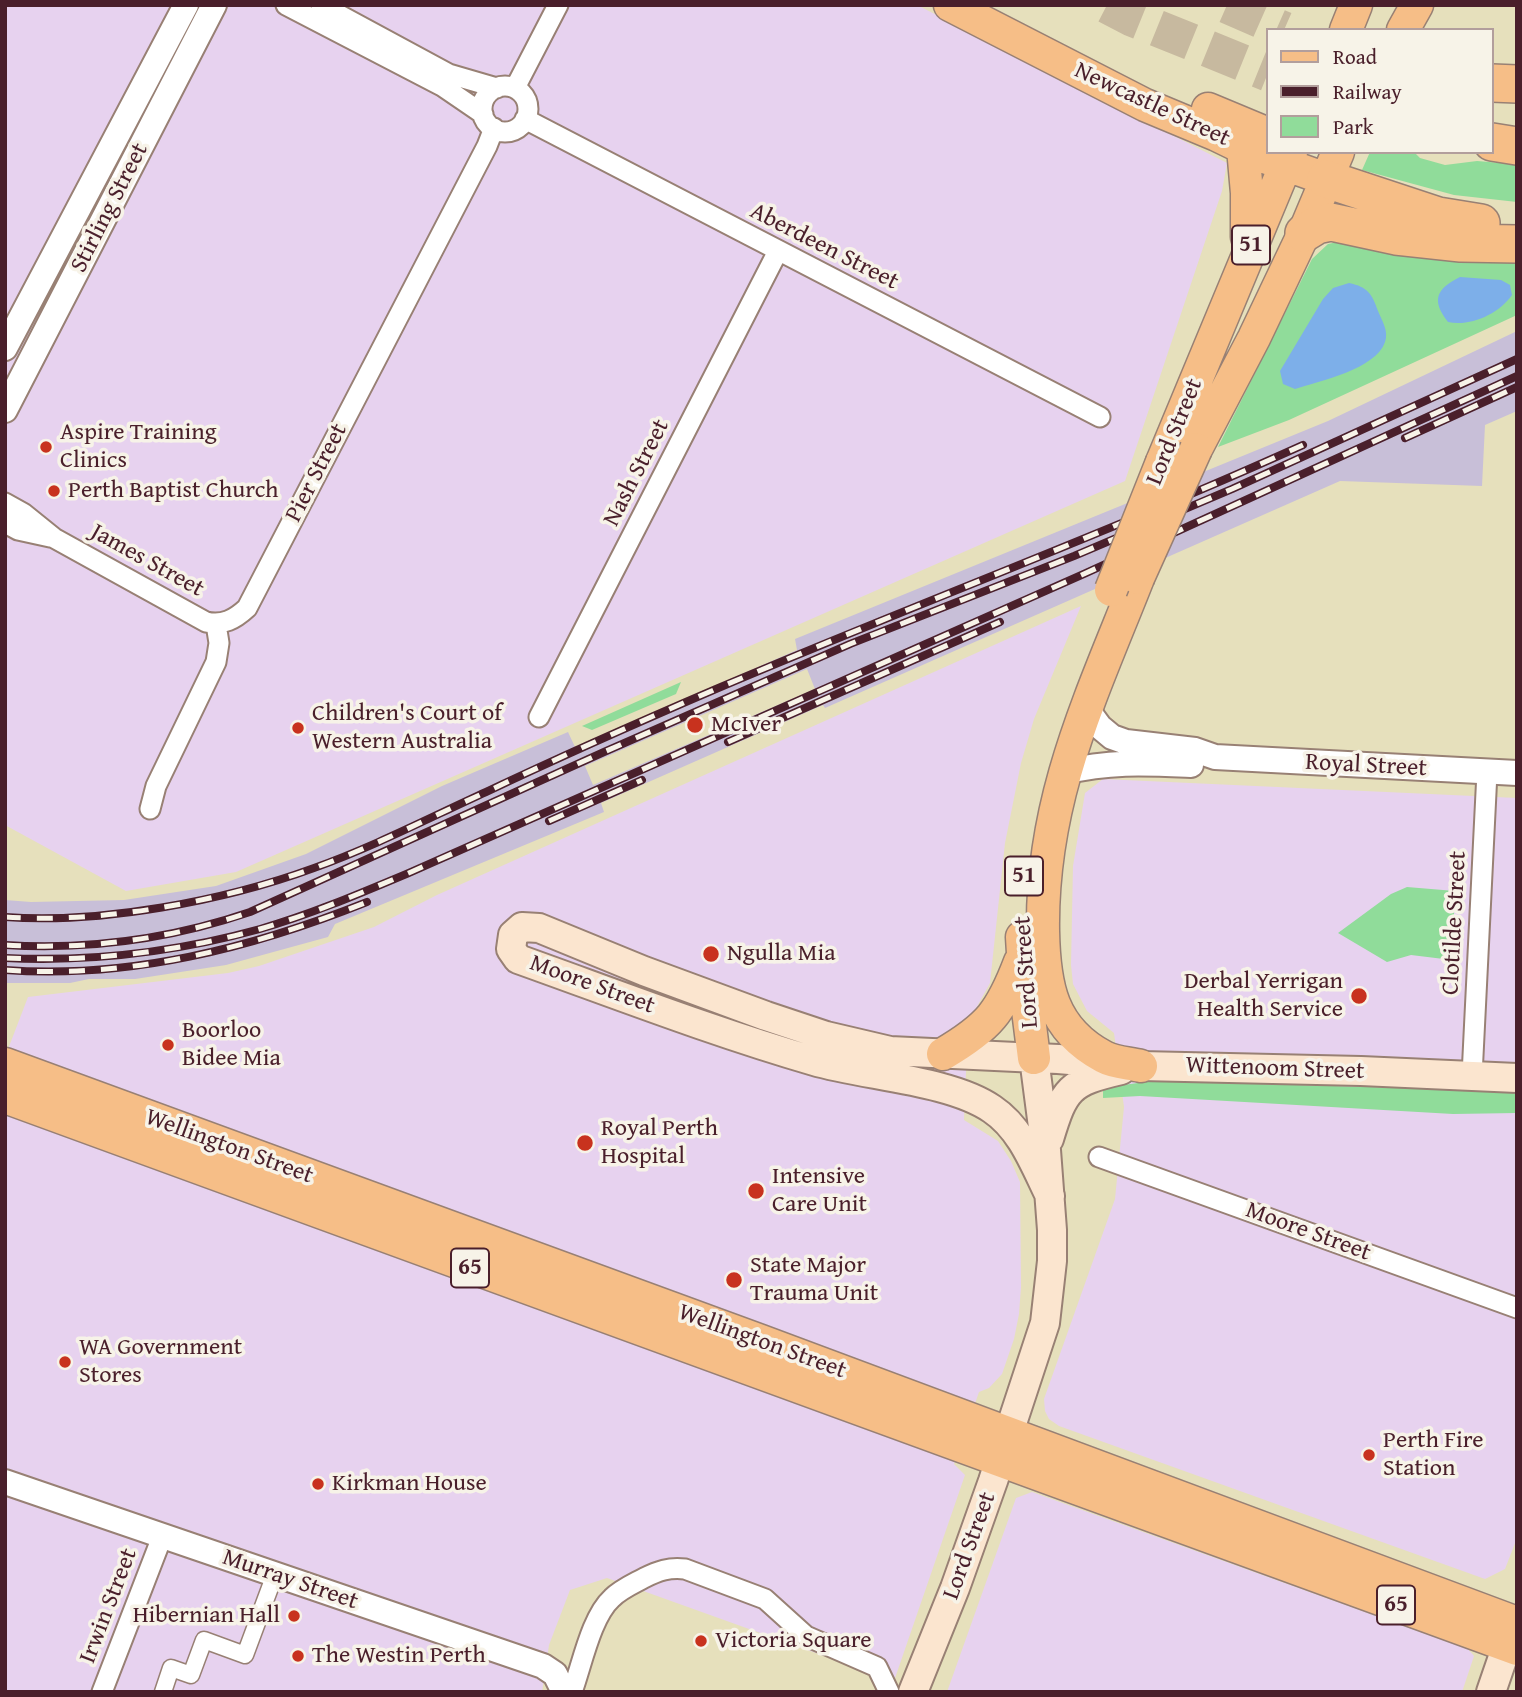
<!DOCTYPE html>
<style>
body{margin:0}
#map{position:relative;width:1522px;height:1697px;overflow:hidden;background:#e6e0bc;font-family:"Gentium Book Plus",serif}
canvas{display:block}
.frame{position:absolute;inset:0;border:7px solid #4a1f2b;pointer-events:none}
.legend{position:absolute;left:1266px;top:28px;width:228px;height:126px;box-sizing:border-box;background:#f7f3e8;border:2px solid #b29e9c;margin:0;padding:9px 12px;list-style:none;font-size:21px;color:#4a1f2b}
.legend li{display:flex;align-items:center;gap:14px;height:35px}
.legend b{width:35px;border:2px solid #b29e9c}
</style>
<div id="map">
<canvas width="1522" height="1697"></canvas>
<div class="frame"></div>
<ul class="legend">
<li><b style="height:9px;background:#f6be87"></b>Road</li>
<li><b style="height:9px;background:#4a1f2b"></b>Railway</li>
<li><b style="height:19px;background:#90dc9a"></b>Park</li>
</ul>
</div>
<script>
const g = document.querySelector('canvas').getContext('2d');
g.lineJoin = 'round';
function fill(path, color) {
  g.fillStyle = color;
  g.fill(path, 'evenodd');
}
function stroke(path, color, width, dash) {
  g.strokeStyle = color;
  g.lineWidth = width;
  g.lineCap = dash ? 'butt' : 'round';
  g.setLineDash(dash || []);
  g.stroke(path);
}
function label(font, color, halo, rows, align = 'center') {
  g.font = font + ' "Gentium Book Plus",serif';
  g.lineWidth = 7;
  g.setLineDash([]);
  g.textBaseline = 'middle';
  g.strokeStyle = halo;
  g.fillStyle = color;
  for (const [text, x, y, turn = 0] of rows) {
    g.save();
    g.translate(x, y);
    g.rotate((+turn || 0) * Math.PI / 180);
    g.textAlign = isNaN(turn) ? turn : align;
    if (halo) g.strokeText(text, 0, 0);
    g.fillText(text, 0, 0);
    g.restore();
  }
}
const built = new Path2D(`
 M 5,5 L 917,5 L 1227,163 L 1222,191 L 1125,481 L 236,872 L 126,891 L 5,825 Z
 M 1081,606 L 1034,719 L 1021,763 L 1005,843 L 990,983 L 968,1023 L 964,1120 L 998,1141 L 1011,1161 L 1020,1182 L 1021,1287 L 1019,1314 L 1014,1339 L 1002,1374 L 989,1388 L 979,1392 L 954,1464 L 965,1475 L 894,1681 L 607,1578 L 570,1590 L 549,1645 L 542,1692 L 5,1692 L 5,1057 L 28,997 L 228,973 L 259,966 L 374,927 L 437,895 Z
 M 1103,779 L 1517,798 L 1517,1538 L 1505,1569 L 1485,1579 L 1059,1426 L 1049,1419 L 1045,1411 L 1044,1399 L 1115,1199 L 1124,1107 L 1114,1033 L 1087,1011 L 1073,984 L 1071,965 L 1073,866 L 1085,793 Z
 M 1032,1492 L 1468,1649 L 1474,1656 L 1462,1692 L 947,1692 L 1016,1498 Z`);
const industrial = new Path2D(`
 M 1517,331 L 1517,411 L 1485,425 L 1482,486 L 1340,481 L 825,708 L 823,705 L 601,803 L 604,812 L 335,924 L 328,937 L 226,965 L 135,979 L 89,979 L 70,983 L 5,983 L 5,900 L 31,902 L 124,900 L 216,886 L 306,854 L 442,786 L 568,732 L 575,747 L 797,650 L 795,639 L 1328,421 ZM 807,669 L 815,689 L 593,785 L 585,766 Z`);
const green = new Path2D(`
 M 1370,152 L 1414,152 L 1420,158 L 1445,165 L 1477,161 L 1513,164 L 1517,165 L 1517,202 L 1454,195 L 1362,170 Z
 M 1351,239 L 1517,255 L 1517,315 L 1289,420 L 1218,447 L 1312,259 L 1328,244 Z
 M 681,682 L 676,694 L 592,730 L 582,726 Z
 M 1407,887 L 1455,891 L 1452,960 L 1411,955 L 1387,962 L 1338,933 L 1391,894 Z
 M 1151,1081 L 1517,1091 L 1517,1113 L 1453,1114 L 1140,1096 L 1103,1098 L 1103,1088 Z`);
const water = new Path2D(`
 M 1460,277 L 1501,280 L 1510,285 L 1512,295 C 1499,314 1470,327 1448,322 C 1431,300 1436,289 1460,277 Z
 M 1349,283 C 1368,287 1372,294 1378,311 C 1382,321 1389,331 1385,342 C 1376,369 1320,381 1295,389 L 1283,384 L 1280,371 L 1323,299 L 1333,288 Z`);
const motorwayTunnel = new Path2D(`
 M 1107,5 L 1132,18 L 1268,73
 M 1227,5 L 1284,30`);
const pedestrian = new Path2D(`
 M 163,1692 L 171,1668 L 191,1675 L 204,1640 L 245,1655 L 271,1585`);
const minor = new Path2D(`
 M 286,5 L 442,86 L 483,114
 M 321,5 L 449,74 L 497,88
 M482 109a23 23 0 1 1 46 0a23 23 0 1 1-46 0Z
 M 515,88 L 558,5
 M 525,119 L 1100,417
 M 5,503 L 23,513 L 54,538 L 206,622 C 223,626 235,619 247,608 L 487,146 L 494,128
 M 5,523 L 18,530 L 50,537
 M 539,717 L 778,251
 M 150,809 L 156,786 L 216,662 L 219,643 L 216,624
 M 1472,1076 L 1487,772
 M 1099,1157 L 1517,1308
 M 102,1692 L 162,1537
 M 572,1692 C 582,1665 591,1617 612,1598 C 621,1589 633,1584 644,1578 C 658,1571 669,1567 685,1569 L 765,1599 L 806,1636 L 877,1667 L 889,1692`);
const tertiary = new Path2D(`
 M 5,348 L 186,5
 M 5,410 L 214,5
 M 1086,708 L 1100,727 L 1112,737 L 1126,742 L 1195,750 L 1215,757 L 1517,773
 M 1064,772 C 1110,761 1145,763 1191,765
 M 5,1482 L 543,1666 L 555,1674 L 564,1692`);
const secondary = new Path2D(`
 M 1049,1139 C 1064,1089 1069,1082 1121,1070
 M 1050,1196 C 1035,1166 1022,1129 992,1109 C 950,1080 865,1076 814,1061 C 714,1032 616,994 518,959 L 511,949 L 513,935 L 522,927 L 539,928 L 644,971 L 766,1016 L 826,1036 L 890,1051 L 1058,1059 L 1141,1066 L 1361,1071 L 1517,1078
 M 913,1692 L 955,1588 L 993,1481 L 1045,1323 L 1052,1261 L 1052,1230 L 1046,1150 L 1034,1058
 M 1491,1692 L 1514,1625`);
const primary = new Path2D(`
 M 950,5 L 1145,105 L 1217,135 L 1256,154 L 1326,179
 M 1346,30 L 1356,5
 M 1403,30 L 1417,5
 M 1208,109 L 1268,134
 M 1243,148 L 1247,193 L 1247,237
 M 1196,449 L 1254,338 L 1304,233 L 1338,152
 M 1162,462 L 1291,152
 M 1138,578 C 1091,697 1041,799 1043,931 C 1044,985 1051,1029 1104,1057 C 1115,1063 1129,1063 1141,1066
 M 1022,937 L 1025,986 L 1034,1058
 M 943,1054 C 989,1027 1001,1012 1020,962
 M 5,1064 L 761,1341 L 1517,1623
 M 5,1097 L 1517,1649`);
const motorway = new Path2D(`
 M 1492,83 L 1517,84
 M 1492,142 L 1517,146
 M 1326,179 L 1438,216 L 1481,223
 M 1304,233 L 1317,225 L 1331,222 L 1396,236 L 1461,243 L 1517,244`);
const rail = new Path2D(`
 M 1405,438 L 1517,387
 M 728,742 L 1000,622
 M 549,821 L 642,780
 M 5,917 C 101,924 224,901 314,868 C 373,847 429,818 486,792 C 562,756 639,722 716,689 C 911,606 1110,532 1303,445
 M 5,945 C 89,950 171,939 250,912 L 604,752 L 850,644 L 1074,556 L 1232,489 L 1517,359
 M 5,958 C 91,962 177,952 260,929 C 312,914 361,893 411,872 L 1086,573 L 1517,376
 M 5,970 C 130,979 252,948 367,902`);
const primaryBridge = new Path2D(`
 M 1138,578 L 1196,449
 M 1111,590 L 1162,462`);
const markers = [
 [46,447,7,"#c8321e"],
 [54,491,7,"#c8321e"],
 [695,725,9,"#c8321e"],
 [298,728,7,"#c8321e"],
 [711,954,9,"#c8321e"],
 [1359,996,9,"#c8321e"],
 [168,1045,7,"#c8321e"],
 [585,1143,9,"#c8321e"],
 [756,1191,9,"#c8321e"],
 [734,1280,9,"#c8321e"],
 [65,1362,7,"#c8321e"],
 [1369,1455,7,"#c8321e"],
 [318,1484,7,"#c8321e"],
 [294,1616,7,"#c8321e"],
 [701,1641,7,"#c8321e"],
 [298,1656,7,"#c8321e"]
];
const shields = [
 [1251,245,38],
 [1024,876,38],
 [470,1268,38],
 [1396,1605,38]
];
const shieldNames = [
 ["51",1251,245],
 ["51",1024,876],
 ["65",470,1268],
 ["65",1396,1605]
];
const streetNames = [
 ["Newcastle Street",1152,105,25],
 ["Stirling Street",110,208,-63],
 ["Aberdeen Street",824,247,27],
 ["Lord Street",1175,432,-68],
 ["Pier Street",317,473,-63],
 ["Nash Street",637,473,-63],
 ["James Street",147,561,29],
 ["Royal Street",1366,766,3],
 ["Clotilde Street",1455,923,-87],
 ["Lord Street",1027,972,-94],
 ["Moore Street",592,985,20],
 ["Wittenoom Street",1275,1069,2],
 ["Wellington Street",229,1147,20],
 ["Moore Street",1308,1232,20],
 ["Wellington Street",762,1342,20],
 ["Lord Street",970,1546,-70],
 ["Murray Street",290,1580,19],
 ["Irwin Street",109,1606,-69]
];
const poiNames = [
 ["Aspire Training",60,433],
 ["Clinics",60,461],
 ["Perth Baptist Church",68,491],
 ["Children's Court of",312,714],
 ["Western Australia",312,742],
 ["McIver",711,725],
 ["Ngulla Mia",727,954],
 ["Derbal Yerrigan",1343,982,"right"],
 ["Health Service",1343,1010,"right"],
 ["Boorloo",182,1031],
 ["Bidee Mia",182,1059],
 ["Royal Perth",601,1129],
 ["Hospital",601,1157],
 ["Intensive",772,1177],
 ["Care Unit",772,1205],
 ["State Major",750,1266],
 ["Trauma Unit",750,1294],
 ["WA Government",79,1348],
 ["Stores",79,1376],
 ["Perth Fire",1383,1441],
 ["Station",1383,1469],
 ["Kirkman House",332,1484],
 ["Hibernian Hall",280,1616,"right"],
 ["Victoria Square",715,1641],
 ["The Westin Perth",312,1656]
];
fill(built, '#e7d2ef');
fill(industrial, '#c8bfd8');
fill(green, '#90dc9a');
fill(water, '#7dafe9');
stroke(motorwayTunnel, '#c7b99f', 37, [37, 18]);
stroke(pedestrian, '#988074', 19);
stroke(minor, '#988074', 23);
stroke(tertiary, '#988074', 28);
stroke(secondary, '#988074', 32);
stroke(primary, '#988074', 35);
stroke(motorway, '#988074', 40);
stroke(pedestrian, '#fff', 16);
stroke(minor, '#fff', 19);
stroke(tertiary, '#fff', 24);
stroke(secondary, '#fbe5cf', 28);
stroke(primary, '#f6be87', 32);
stroke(motorway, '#f6be87', 37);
stroke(rail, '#4a1f2b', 8);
stroke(rail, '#f7f3e8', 5, [16]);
stroke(primaryBridge, '#988074', 35, []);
stroke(primaryBridge, '#f6be87', 32);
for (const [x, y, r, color] of markers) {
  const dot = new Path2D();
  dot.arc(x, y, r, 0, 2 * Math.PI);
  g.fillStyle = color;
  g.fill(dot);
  stroke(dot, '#f7f3e8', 2.5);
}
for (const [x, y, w] of shields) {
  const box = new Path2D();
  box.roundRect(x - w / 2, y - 19.5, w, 39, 5);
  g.fillStyle = '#f7f3e8';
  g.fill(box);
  stroke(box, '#4a1f2b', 2);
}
label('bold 23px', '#4a1f2b', null, shieldNames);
label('24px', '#4a1f2b', '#f7f3e8', streetNames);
label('24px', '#4a1f2b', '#f7f3e8', poiNames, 'left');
</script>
